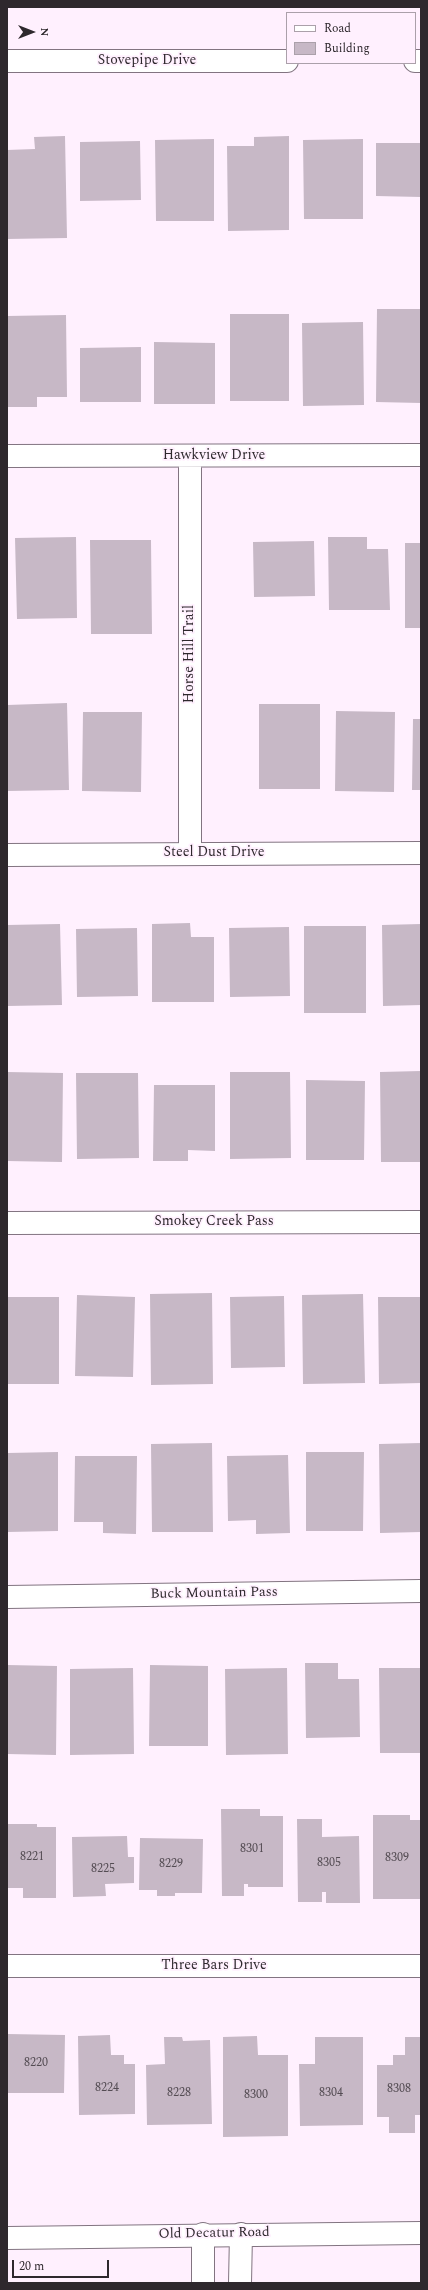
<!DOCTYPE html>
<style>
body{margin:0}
#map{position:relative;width:428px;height:2290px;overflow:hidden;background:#fff0fe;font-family:Spectral,serif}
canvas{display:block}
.frame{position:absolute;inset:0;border:8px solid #2e282d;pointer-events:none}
.legend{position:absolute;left:286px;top:12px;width:130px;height:52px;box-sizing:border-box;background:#fff0fe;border:1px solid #aba0aa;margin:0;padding:5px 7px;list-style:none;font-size:12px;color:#2e282d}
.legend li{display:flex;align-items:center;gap:8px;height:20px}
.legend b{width:20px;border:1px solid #aba0aa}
.north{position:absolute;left:12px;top:12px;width:40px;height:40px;-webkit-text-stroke:3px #fff0fe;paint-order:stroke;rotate:90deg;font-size:11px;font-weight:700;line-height:16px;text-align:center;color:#2e282d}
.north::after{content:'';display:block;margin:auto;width:14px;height:18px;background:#2e282d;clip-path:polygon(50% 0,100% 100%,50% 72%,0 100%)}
.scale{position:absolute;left:12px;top:2260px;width:97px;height:18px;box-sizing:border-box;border:2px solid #2e282d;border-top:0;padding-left:5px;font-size:12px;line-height:14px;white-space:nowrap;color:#2e282d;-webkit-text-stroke:3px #fff0fe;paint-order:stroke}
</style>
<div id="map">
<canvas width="428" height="2290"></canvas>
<div class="frame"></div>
<ul class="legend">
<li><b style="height:5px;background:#fff"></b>Road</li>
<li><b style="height:11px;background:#c7b8c6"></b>Building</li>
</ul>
<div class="north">N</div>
<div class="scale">20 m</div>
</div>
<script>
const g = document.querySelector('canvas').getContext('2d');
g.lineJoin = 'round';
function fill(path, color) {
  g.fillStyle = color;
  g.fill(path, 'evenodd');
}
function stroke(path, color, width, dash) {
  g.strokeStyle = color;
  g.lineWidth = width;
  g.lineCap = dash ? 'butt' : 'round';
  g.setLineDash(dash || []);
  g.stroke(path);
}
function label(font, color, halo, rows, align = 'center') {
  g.font = font + ' Spectral,serif';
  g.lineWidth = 3.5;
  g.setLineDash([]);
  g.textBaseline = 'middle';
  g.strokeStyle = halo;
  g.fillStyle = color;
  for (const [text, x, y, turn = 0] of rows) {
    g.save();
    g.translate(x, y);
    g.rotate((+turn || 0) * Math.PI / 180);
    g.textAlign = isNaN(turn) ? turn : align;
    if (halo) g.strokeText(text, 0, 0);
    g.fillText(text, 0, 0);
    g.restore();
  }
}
const building = new Path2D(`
 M 65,136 L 67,238 L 7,239 L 7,150 L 35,149 L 34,137 Z
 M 289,136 L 289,230 L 228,231 L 227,146 L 254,146 L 254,137 Z
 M 214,139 L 214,221 L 156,221 L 155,140 Z
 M 363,139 L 363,219 L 304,219 L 303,140 Z
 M 140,141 L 141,200 L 80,201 L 80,142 Z
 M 376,143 L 421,143 L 421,197 L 376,196 Z
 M 377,309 L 421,309 L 421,403 L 376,402 Z
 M 230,314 L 289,314 L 289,401 L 230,401 Z
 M 66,315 L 67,397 L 37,397 L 37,407 L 7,407 L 7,316 Z
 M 363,322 L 364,405 L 303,406 L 302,323 Z
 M 154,342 L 215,343 L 215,404 L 154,404 Z
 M 141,347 L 141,402 L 80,402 L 80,348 Z
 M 76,537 L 77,618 L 17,619 L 15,538 Z
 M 328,537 L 367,537 L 367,549 L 388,549 L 390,610 L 329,610 Z
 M 90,540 L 151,540 L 152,634 L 91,634 Z
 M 314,541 L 315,596 L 254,597 L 253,542 Z
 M 405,543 L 421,543 L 421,628 L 405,628 Z
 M 67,703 L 69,790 L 7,791 L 7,705 Z
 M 259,704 L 320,704 L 320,789 L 259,789 Z
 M 336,711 L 395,712 L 394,792 L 335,791 Z
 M 83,712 L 142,712 L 141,792 L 82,791 Z
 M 413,719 L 421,719 L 421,790 L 412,790 Z
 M 190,923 L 191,937 L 214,937 L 214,1002 L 152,1002 L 152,924 Z
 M 60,924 L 62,1005 L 7,1006 L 7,925 Z
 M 421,924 L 421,1005 L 383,1006 L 382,925 Z
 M 304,926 L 366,926 L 366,1013 L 304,1013 Z
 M 289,927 L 290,996 L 230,997 L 229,928 Z
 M 137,928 L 138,996 L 77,997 L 76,929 Z
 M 421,1071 L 421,1162 L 381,1162 L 380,1072 Z
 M 7,1072 L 63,1073 L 62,1162 L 7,1161 Z
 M 230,1072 L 290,1072 L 291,1158 L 230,1159 Z
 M 76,1073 L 138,1073 L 139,1158 L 77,1159 Z
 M 306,1080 L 365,1081 L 364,1160 L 306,1160 Z
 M 154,1085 L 215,1085 L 215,1151 L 188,1150 L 188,1161 L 153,1161 Z
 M 212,1293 L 213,1384 L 151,1385 L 150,1294 Z
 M 363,1294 L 365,1383 L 303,1384 L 302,1295 Z
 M 77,1295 L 135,1297 L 133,1377 L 75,1376 Z
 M 284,1296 L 285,1367 L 231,1368 L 230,1297 Z
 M 7,1297 L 59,1297 L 59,1384 L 7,1384 Z
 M 378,1297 L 421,1297 L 421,1383 L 379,1384 Z
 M 212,1443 L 213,1532 L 152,1532 L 151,1444 Z
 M 421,1443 L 421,1532 L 380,1533 L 379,1444 Z
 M 58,1452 L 58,1531 L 7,1532 L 7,1453 Z
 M 306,1452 L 364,1452 L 363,1531 L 306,1531 Z
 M 288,1455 L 290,1533 L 256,1534 L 256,1520 L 228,1521 L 227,1456 Z
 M 75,1456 L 137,1456 L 136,1534 L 103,1533 L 103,1522 L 74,1522 Z
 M 305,1663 L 338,1663 L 338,1679 L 359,1679 L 360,1737 L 306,1738 Z
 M 7,1665 L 57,1666 L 56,1755 L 7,1754 Z
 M 150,1665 L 208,1666 L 208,1746 L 149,1746 Z
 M 133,1668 L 134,1754 L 70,1755 L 70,1669 Z
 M 287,1668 L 288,1754 L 226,1755 L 225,1669 Z
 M 379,1668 L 421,1668 L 421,1753 L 380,1753 Z
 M 221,1809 L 260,1809 L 260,1816 L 283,1816 L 283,1887 L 248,1887 L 248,1884 L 244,1884 L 244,1896 L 222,1896 Z
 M 373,1815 L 410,1815 L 410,1820 L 421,1820 L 421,1899 L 373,1899 Z
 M 297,1819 L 322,1819 L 322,1837 L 359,1836 L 360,1903 L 326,1903 L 326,1892 L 322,1892 L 322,1902 L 298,1902 Z
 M 7,1824 L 37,1824 L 37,1827 L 56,1827 L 56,1898 L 23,1898 L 23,1888 L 7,1888 Z
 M 127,1836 L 128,1857 L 134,1857 L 134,1883 L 105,1884 L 106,1896 L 73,1897 L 72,1837 Z
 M 140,1838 L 203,1839 L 202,1893 L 175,1893 L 175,1896 L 157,1896 L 157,1890 L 139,1890 Z
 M 7,2034 L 65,2035 L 64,2093 L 7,2093 Z
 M 110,2035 L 111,2055 L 124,2055 L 124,2064 L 135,2064 L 135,2114 L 79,2115 L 78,2036 Z
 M 257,2036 L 258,2055 L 288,2055 L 288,2136 L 223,2137 L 223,2037 Z
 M 164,2037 L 182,2037 L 183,2041 L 210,2040 L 212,2124 L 147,2125 L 146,2065 L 165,2064 Z
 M 315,2037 L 363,2037 L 363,2125 L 300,2126 L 299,2064 L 315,2064 Z
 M 405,2037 L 421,2037 L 421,2115 L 415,2115 L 415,2133 L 389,2133 L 389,2117 L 377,2117 L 377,2065 L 393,2065 L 393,2055 L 405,2055 Z`);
const minor = new Path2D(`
 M 7,61 L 287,61
 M 415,61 L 421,61
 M 7,456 L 421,455
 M 190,853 L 190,456
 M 7,855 L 421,853
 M 7,1223 L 421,1222
 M 7,1597 L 421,1591
 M 7,1966 L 421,1966
 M 203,2234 L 203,2283
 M 240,2283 L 241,2234`);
const major = new Path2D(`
 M 7,2238 L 421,2233`);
const numberNames = [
 ["8301",252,1850],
 ["8221",32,1858],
 ["8309",397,1859],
 ["8305",329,1864],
 ["8229",171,1865],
 ["8225",103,1870],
 ["8220",36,2064],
 ["8224",107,2089],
 ["8308",399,2090],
 ["8228",179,2094],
 ["8304",331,2094],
 ["8300",256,2096]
];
const streetNames = [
 ["Stovepipe Drive",147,61],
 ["Hawkview Drive",214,456],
 ["Horse Hill Trail",190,654,-90],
 ["Steel Dust Drive",214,853],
 ["Smokey Creek Pass",214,1222],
 ["Buck Mountain Pass",214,1594,-1],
 ["Three Bars Drive",214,1966],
 ["Old Decatur Road",214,2234,-1]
];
fill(building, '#c7b8c6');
stroke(minor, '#827481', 24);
stroke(major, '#827481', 24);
stroke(minor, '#fff', 22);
stroke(major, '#fff', 22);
label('12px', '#544c53', null, numberNames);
label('14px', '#2e282d', '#fff0fe', streetNames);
</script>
